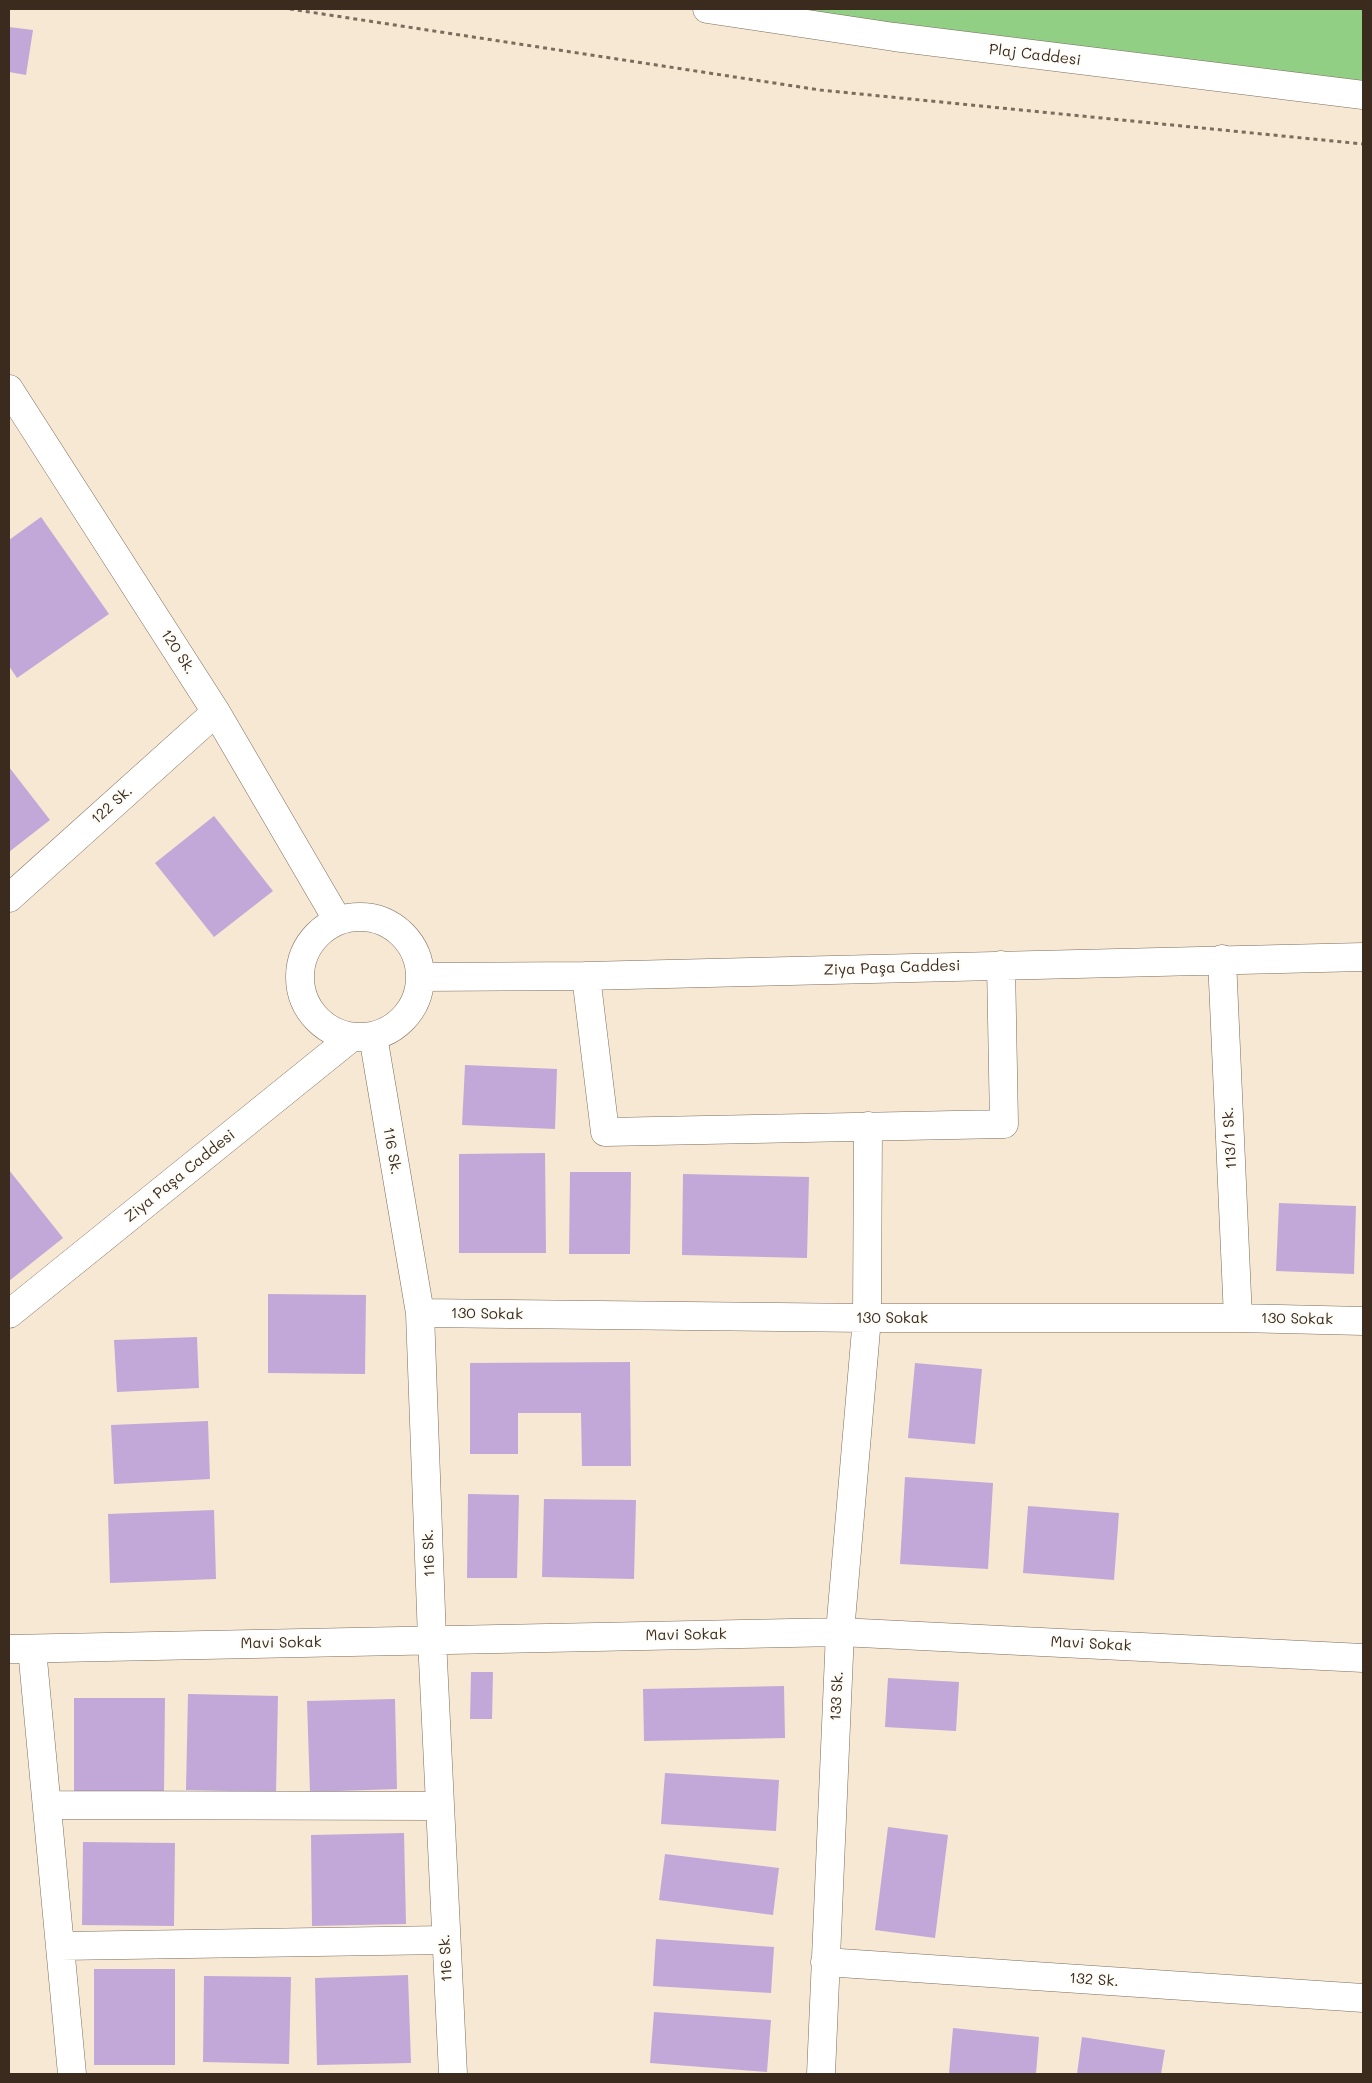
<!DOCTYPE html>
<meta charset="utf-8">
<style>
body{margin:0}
#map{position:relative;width:1372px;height:2083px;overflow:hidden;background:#f6e8d2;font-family:Mali,sans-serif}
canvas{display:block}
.frame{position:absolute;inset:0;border:10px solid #3b2a1e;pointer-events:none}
</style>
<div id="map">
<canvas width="1372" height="2083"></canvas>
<div class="frame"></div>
</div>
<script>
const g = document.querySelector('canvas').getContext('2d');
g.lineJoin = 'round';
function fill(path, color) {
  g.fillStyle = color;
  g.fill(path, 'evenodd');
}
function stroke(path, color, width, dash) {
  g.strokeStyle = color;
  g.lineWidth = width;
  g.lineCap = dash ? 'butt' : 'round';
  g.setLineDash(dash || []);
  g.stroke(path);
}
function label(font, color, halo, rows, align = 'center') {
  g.font = font + ' Mali,sans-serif';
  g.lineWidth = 4.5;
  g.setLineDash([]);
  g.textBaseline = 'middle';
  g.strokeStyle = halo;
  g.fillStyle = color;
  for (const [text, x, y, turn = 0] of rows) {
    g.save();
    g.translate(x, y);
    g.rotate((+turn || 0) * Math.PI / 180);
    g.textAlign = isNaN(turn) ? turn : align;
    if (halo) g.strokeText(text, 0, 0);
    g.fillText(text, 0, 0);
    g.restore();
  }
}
const green = new Path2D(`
 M 707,9 L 1363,9 L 1363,95 Z`);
const building = new Path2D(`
 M 9,27 L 33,30 L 26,75 L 9,72 Z
 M 41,517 L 109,614 L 17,678 L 9,666 L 9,540 Z
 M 9,767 L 50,820 L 9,852 Z
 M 214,816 L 273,891 L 214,937 L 155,863 Z
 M 465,1065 L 557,1069 L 555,1129 L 462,1125 Z
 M 545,1153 L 546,1253 L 459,1253 L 459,1154 Z
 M 9,1170 L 63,1238 L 9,1281 Z
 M 570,1172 L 631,1172 L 630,1254 L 569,1254 Z
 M 683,1174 L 809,1177 L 807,1258 L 682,1255 Z
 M 1279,1203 L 1356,1206 L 1354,1274 L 1276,1271 Z
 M 268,1294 L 366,1295 L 365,1374 L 268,1373 Z
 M 197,1337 L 199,1388 L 117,1392 L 114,1340 Z
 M 630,1362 L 631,1466 L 582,1466 L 581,1413 L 518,1413 L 518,1454 L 470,1454 L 470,1363 Z
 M 915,1363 L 982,1369 L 975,1444 L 908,1438 Z
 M 208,1421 L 210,1479 L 114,1484 L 111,1425 Z
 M 905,1477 L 993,1483 L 988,1569 L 900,1564 Z
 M 468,1494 L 519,1495 L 517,1578 L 467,1578 Z
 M 544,1499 L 636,1500 L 634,1579 L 542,1577 Z
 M 1028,1506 L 1119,1513 L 1114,1580 L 1023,1573 Z
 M 214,1510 L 216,1579 L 110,1583 L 108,1514 Z
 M 471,1672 L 493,1672 L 492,1719 L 470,1719 Z
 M 888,1678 L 959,1682 L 956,1731 L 885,1727 Z
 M 784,1686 L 785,1738 L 644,1741 L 643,1689 Z
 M 188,1694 L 278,1696 L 276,1792 L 186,1790 Z
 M 74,1698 L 165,1698 L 164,1792 L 74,1791 Z
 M 395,1699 L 397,1789 L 310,1792 L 307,1701 Z
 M 665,1773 L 779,1780 L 776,1831 L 661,1824 Z
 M 888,1827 L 948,1835 L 935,1938 L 875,1930 Z
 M 404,1833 L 406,1924 L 312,1926 L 311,1835 Z
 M 83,1842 L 175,1843 L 174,1926 L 82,1925 Z
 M 665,1854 L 779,1868 L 773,1915 L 659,1900 Z
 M 656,1939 L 774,1947 L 771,1993 L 653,1986 Z
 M 94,1969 L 175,1969 L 175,2065 L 94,2065 Z
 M 408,1975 L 411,2063 L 317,2065 L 315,1978 Z
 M 204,1976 L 291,1977 L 289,2064 L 203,2062 Z
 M 654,2012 L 771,2020 L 767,2072 L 650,2063 Z
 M 953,2028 L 1039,2037 L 1036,2074 L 949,2074 Z
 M 1082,2037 L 1165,2050 L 1161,2074 L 1077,2074 Z`);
const path = new Path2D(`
 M 290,9 L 820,90 L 1363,144`);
const minor = new Path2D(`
 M 707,9 L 894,37 L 1363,95
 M 9,389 L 216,712 L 338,921
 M 9,898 L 216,712
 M300 977a60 60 0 1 1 120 0a60 60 0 1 1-120 0Z
 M 1222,959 L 1238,1318
 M 586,976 L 605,1132 L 1004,1124 L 1001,965
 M 420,977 L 586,976 L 1363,957
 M 373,1036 L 420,1313 L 432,1639 L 453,2074
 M 420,1313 L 867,1318 L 1238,1318 L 1363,1321
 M 9,1314 L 352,1037
 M 9,1649 L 840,1632 L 1363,1658
 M 32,1649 L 72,2074
 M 47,1805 L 439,1806
 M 61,1946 L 445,1940
 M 825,1962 L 1363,1998
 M 821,2074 L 840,1632 L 867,1318 L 868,1126`);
const streetNames = [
 ["Plaj Caddesi",1035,55,7],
 ["120 Sk.",178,652,57],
 ["122 Sk.",112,805,-42],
 ["Ziya Paşa Caddesi",892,968,-2],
 ["113/1 Sk.",1230,1138,-93],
 ["116 Sk.",392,1151,80],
 ["Ziya Paşa Caddesi",180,1176,-39],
 ["130 Sokak",487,1314,1],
 ["130 Sokak",892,1318],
 ["130 Sokak",1297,1319,1],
 ["116 Sk.",429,1553,-92],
 ["Mavi Sokak",686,1635,-1],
 ["Mavi Sokak",281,1643,-1],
 ["Mavi Sokak",1091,1644,3],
 ["133 Sk.",837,1696,-87],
 ["116 Sk.",446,1958,-93],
 ["132 Sk.",1094,1980,4]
];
fill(green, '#91cf85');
fill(building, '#c1a8d8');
stroke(minor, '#7c6c5d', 29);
stroke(path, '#7c6c5d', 3, [4, 4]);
stroke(minor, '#fff', 28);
label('15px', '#3b2a1e', '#fdfcf7', streetNames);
</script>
